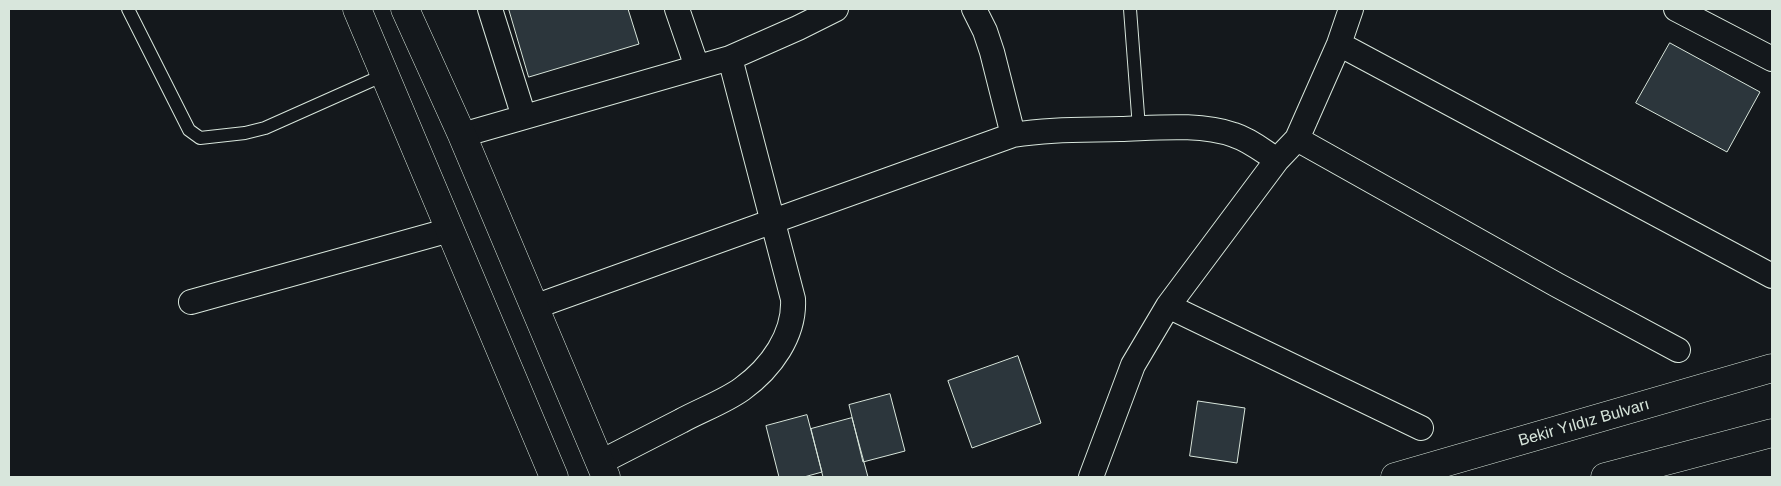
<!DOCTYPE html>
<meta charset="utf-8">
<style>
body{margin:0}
#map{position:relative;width:1781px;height:486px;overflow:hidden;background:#14181c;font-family:Helvetica,sans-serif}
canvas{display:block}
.frame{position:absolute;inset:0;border:10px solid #d8e6dc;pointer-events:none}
</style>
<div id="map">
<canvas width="1781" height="486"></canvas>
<div class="frame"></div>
</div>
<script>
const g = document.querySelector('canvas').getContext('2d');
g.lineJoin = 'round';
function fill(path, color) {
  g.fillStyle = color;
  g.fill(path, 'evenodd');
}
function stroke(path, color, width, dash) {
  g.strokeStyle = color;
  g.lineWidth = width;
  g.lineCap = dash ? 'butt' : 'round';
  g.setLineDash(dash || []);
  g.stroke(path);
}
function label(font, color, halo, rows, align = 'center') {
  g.font = font + ' Helvetica,sans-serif';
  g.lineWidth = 4;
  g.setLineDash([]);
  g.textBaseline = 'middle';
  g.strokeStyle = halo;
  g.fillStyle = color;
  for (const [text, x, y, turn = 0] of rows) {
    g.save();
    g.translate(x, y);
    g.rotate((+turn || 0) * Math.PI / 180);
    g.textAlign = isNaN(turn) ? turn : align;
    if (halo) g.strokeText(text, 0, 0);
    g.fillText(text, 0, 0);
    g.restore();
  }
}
const building = new Path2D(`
 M 509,9 L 628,9 L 639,44 L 529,77 Z
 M 1670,43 L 1760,92 L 1727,152 L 1636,103 Z
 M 1018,356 L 1041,423 L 972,448 L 948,381 Z
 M 890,394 L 905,451 L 863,462 L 849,405 Z
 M 1198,401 L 1245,408 L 1237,463 L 1190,456 Z
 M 807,415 L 822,472 L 804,477 L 779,477 L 766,426 Z
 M 852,418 L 868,477 L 823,477 L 811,429 Z`);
const lane = new Path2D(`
 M 128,9 L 189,130 L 200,138 L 245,133 L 265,128 L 384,75
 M 1130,9 L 1139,128`);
const street = new Path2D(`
 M 490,9 L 524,117
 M 677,9 L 697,67
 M 974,9 L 985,31 L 992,52 L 1013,135
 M 1676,9 L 1772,59
 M 1339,44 L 1772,276
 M 462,135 L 730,58 L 798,28 L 836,9
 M 1297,139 L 1557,285 L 1678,350
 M 191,302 L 450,230
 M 1168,306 L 1421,428
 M 534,307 L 1013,135 C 1048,129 1084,130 1120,129 C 1155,128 1200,123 1234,135 C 1250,140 1263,151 1277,160
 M 599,463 C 626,449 654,435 681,421 C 701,410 724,402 742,389 C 771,368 795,335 793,299 L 730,58
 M 1091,477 L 1133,365 L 1168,306 L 1277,160 L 1297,139 L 1339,44 L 1351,9`);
const secondary = new Path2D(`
 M 357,9 L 554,477
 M 405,9 L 462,135 L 606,477`);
const primary = new Path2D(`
 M 1395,477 L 1772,368
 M 1605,477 L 1772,433`);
const streetNames = [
 ["Bekir Yıldız Bulvarı",1584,423,-16]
];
fill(building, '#2c363c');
stroke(building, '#d8e6dc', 1);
stroke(lane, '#d8e6dc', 14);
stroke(street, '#d8e6dc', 26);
stroke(secondary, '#d8e6dc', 29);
stroke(primary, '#d8e6dc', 29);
stroke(lane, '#14181c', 12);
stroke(street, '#14181c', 24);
stroke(secondary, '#14181c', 28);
stroke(primary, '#14181c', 28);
label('16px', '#d8e6dc', '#14181c', streetNames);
</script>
